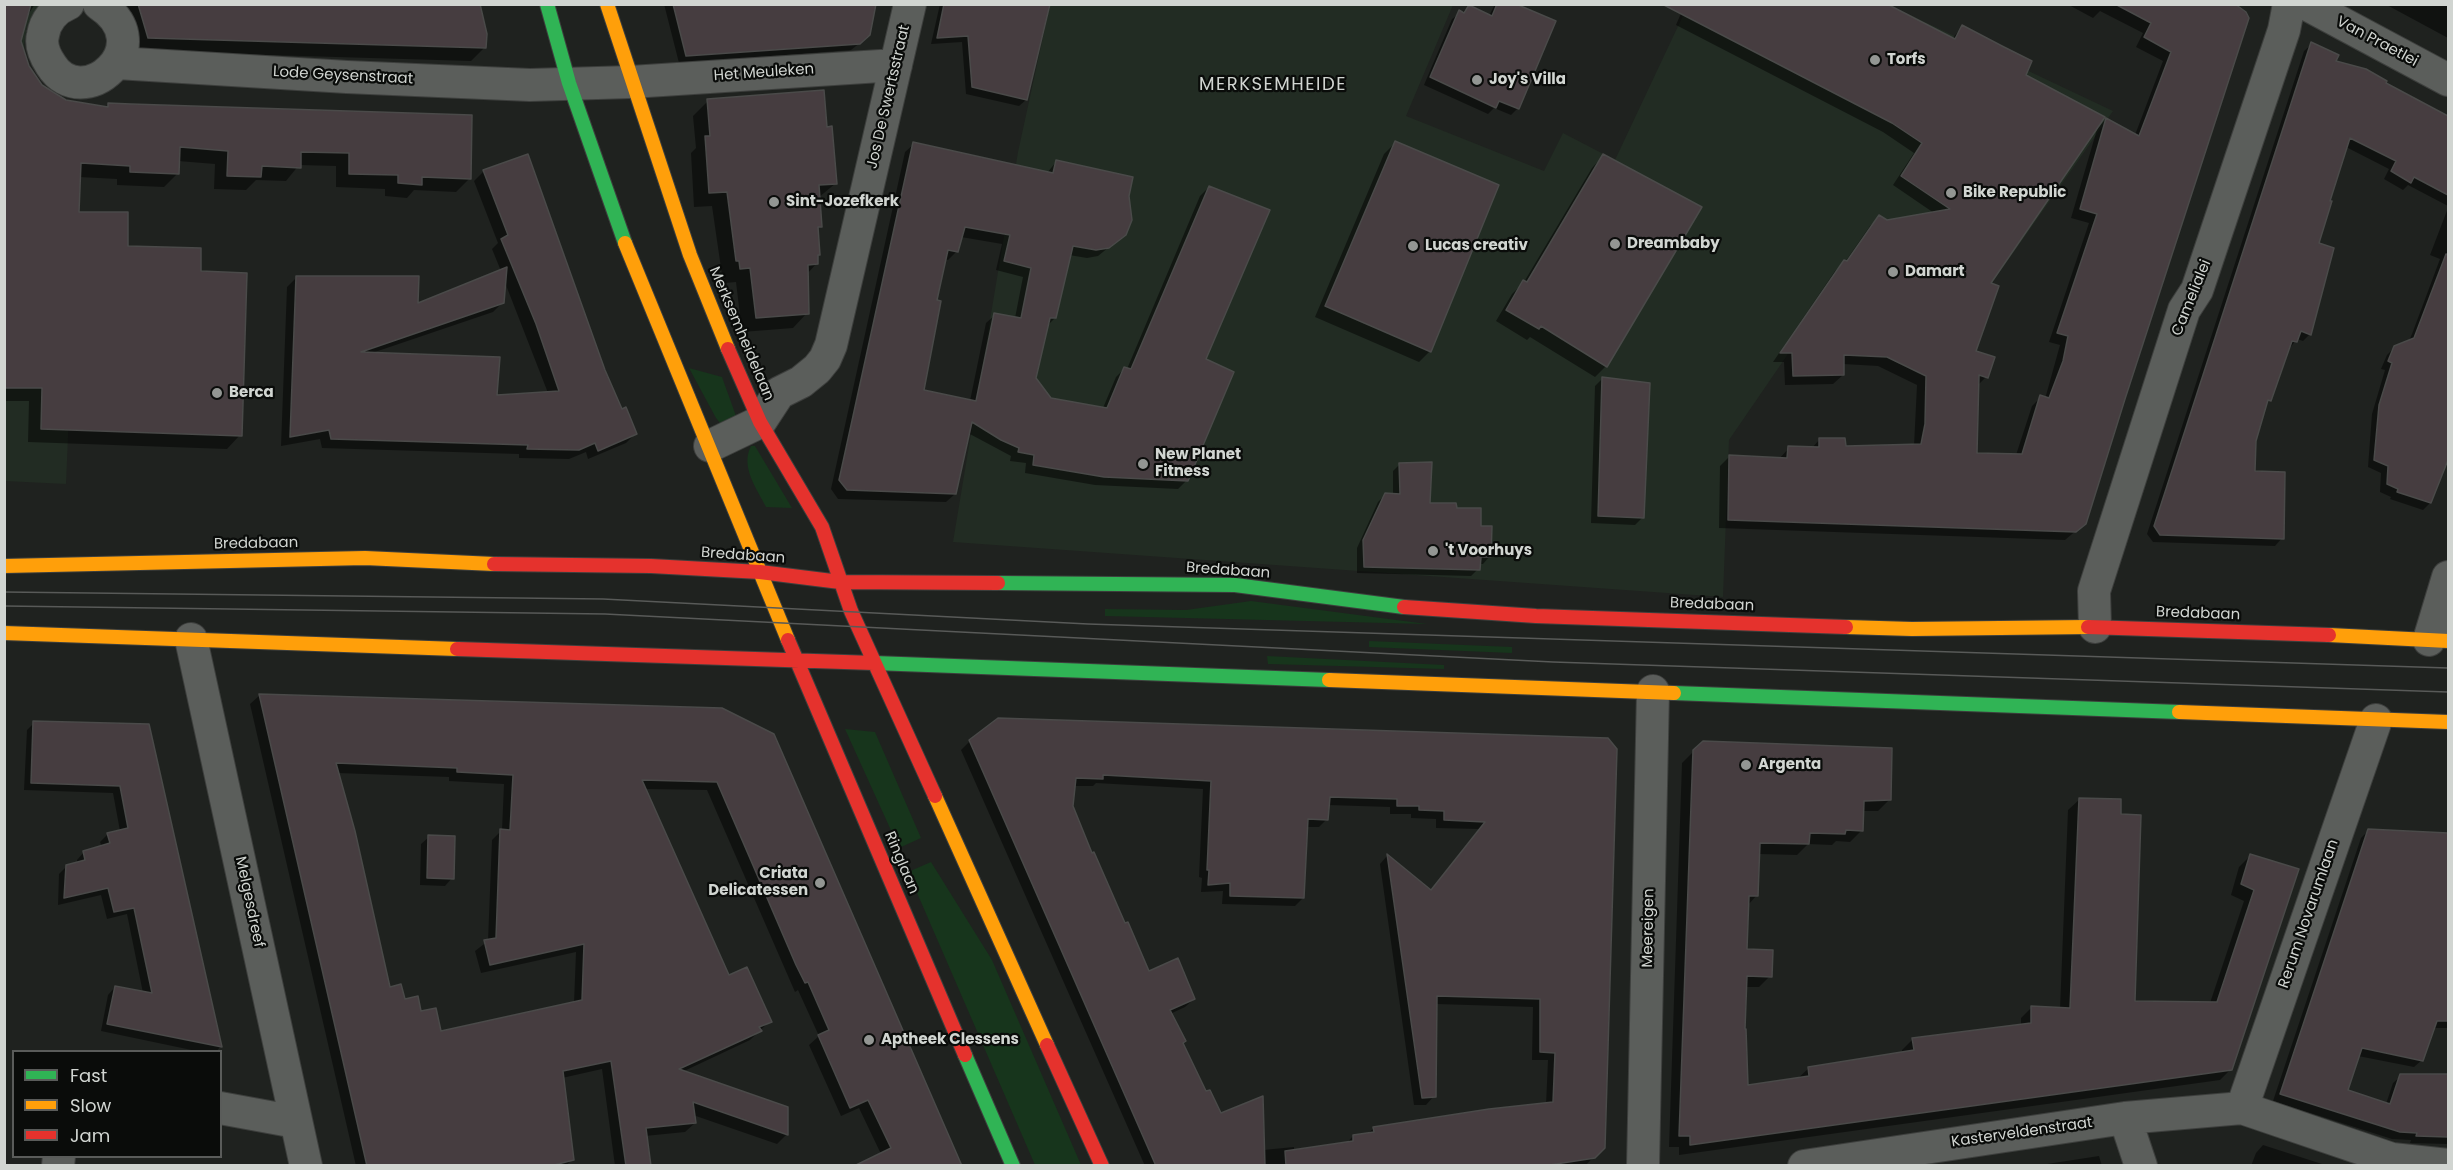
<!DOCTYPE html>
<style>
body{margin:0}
#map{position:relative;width:2453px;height:1170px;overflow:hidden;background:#1f221f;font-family:Poppins,sans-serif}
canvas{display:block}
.frame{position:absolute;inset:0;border:6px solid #d1d5d1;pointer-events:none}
.legend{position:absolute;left:12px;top:1050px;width:210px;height:108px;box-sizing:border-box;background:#0a0c0a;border:2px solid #5a5c5a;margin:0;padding:8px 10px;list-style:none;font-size:18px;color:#d1d5d1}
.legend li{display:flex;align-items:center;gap:12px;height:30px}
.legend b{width:30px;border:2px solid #5a5c5a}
</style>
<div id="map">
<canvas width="2453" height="1170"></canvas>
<div class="frame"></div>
<ul class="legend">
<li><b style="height:8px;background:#30b455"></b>Fast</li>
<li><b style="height:8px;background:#ff9f0a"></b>Slow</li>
<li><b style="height:8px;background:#e5322d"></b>Jam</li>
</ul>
</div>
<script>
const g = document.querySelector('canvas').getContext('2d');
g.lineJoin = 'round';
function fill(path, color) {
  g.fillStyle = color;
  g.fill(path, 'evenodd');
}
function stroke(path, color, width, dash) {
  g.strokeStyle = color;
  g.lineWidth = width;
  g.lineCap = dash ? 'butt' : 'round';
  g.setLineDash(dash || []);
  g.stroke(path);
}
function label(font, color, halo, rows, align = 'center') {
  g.font = font + ' Poppins,sans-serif';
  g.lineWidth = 4.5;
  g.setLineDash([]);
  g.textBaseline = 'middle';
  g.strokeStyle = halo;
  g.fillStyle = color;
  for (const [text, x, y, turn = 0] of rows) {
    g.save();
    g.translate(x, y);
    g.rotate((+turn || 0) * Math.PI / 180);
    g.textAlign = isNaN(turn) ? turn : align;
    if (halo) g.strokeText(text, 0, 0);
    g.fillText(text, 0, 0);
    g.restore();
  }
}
const built = new Path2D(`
 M 4,5 L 39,5 L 27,26 L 24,45 L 26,63 L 34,82 L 82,111 L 66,484 L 5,481 Z
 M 1050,5 L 1453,5 L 1406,116 L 1544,171 L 1563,133 L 1615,160 L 1688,5 L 1889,5 L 2113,111 L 1926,377 L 1877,353 L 1875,357 L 1788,354 L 1729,440 L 1723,597 L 953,542 L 1018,152 Z`);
const green = new Path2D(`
 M 689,368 L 722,377 L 736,416 L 727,424 L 720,423 L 716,418 Z
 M 751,446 L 755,446 L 792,508 L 766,507 C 757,489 740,467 751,446 Z
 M 1251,601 L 1427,624 L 1105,616 L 1105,609 L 1186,610 Z
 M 1369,641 L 1512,647 L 1512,653 L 1369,647 Z
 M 1267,656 L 1444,665 L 1444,669 L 1268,664 Z
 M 845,729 L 875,732 L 921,838 L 899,848 Z
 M 931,862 L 992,960 L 1081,1165 L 1035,1165 L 908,872 Z`);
const shadow = new Path2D(`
 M 4,4 L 35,4 L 26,18 L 22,31 L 22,50 L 31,74 L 48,92 L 66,102 L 106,108 L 109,105 L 131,105 L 470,178 L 456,192 L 414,190 L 407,198 L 385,196 L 385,189 L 336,187 L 336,166 L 299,165 L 286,181 L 256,180 L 246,190 L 214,189 L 215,164 L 178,161 L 178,173 L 164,187 L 117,185 L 117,179 L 79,177 L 78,213 L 127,247 L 200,272 L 240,435 L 227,449 L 28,442 L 29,401 L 4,401 Z
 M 109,4 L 479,4 L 484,48 L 471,61 L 134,51 Z
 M 664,4 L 875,4 L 861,42 L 851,50 L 679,63 Z
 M 940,4 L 1047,4 L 1026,100 L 1019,106 L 966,94 L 962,42 L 931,44 Z
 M 1495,4 L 1512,4 L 1518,108 L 1511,115 L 1494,108 L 1488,114 L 1424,85 L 1452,19 L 1469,7 L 1489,16 Z
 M 1685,4 L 1952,39 L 1962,27 L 2024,76 L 2099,127 L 2106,119 L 2135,135 L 2163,61 L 2136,47 L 2143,33 L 2100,11 L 2093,18 L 2067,4 L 2232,4 L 2123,399 L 2085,523 L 2065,540 L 1719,528 L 1720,466 L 1729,457 L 1779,459 L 1789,448 L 1811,449 L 1820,439 L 1844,447 L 1914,446 L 1917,385 L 1878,366 L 1843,364 L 1843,375 L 1833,384 L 1785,385 L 1784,362 L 1773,362 L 1835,271 L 1845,262 L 1870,226 L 1879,217 L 1886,221 L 1934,213 L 1893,185 L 1914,153 L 1883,132 L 1676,25 ZM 2098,126 L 2071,218 L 2089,223 L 2049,342 L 2060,345 L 2045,399 L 2041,397 L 2032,406 L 2016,455 L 1975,454 L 1977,386 L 1986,377 L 1974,352 L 1988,284 Z
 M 2385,4 L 2448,4 L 2448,38 Z
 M 2312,44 L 2334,62 L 2384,83 L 2448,117 L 2448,206 L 2408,185 L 2403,190 L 2384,179 L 2389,169 L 2346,147 L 2328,202 L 2317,244 L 2310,334 L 2303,341 L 2297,339 L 2289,349 L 2269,400 L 2266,403 L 2254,441 L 2254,473 L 2282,538 L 2275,546 L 2153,542 L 2147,534 L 2304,51 Z
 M 708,101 L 826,128 L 836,183 L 818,198 L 820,226 L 817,229 L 817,263 L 807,274 L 807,313 L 793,328 L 742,332 L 736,282 L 725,283 L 724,275 L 722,275 L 712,206 L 694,207 L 691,153 L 696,148 L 693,116 Z
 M 1395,143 L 1430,351 L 1419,362 L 1315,317 L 1384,154 Z
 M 914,144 L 1047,173 L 1056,162 L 1127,196 L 1125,234 L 1098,256 L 1087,258 L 1069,255 L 1055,318 L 1047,326 L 1034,379 L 1050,399 L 1103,408 L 1116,377 L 1125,368 L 1127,369 L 1200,196 L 1209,187 L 1204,360 L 1187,480 L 1178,489 L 1095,485 L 1025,473 L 1026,463 L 1010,461 L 1011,456 L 968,433 L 955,494 L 946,502 L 838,499 L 831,489 L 905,152 ZM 961,237 L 1002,244 L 996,270 L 1023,277 L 1015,318 L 995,315 L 986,323 L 970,401 L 922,391 L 935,301 L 944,259 L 948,260 L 957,251 Z
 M 1603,156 L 1606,366 L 1595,377 L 1530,337 L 1527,340 L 1496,321 L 1512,294 L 1524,282 L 1592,168 Z
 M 484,171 L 604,371 L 621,411 L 635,434 L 626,443 L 588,459 L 586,452 L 569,459 L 519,458 L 519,454 L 322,448 L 320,439 L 281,446 L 287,287 L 297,277 L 416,306 L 501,271 L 492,249 L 498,243 L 474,181 ZM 504,280 L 548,393 L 496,397 L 372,353 L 493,312 L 503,302 Z
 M 2448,208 L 2448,458 L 2430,503 L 2423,510 L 2390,499 L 2391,497 L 2380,492 L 2381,473 L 2368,467 L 2372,414 L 2385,370 L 2381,369 L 2387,355 L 2395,347 L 2409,341 L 2412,334 L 2440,259 L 2430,255 Z
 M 1602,379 L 1643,517 L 1635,525 L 1591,523 L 1595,386 Z
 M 1400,464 L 1429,504 L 1480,527 L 1490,556 L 1483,564 L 1479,564 L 1478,569 L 1471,576 L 1357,573 L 1357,548 L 1378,502 L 1385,495 L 1393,495 L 1393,471 Z
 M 260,695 L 721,710 L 962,1166 L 881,1154 L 859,1108 L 841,1116 L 809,1045 L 819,1036 L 798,990 L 795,992 L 707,790 L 645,789 L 729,977 L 770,1021 L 750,1040 L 682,1072 L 787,1108 L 786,1135 L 777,1144 L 693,1115 L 695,1123 L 685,1132 L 645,1136 L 650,1166 L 615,1166 L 602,1069 L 562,1078 L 572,1159 L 566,1166 L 356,1166 L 250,704 ZM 337,773 L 449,777 L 449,781 L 504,784 L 502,830 L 492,840 L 488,941 L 475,951 L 481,973 L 576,952 L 574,1003 L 440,1033 L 389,988 Z
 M 34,723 L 148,726 L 220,1047 L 216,1052 L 201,1052 L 101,1031 L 108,995 L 115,987 L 143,993 L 127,914 L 107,919 L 101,895 L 58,905 L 59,874 L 67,866 L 77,864 L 77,860 L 84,852 L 102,847 L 100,842 L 108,834 L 120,831 L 113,793 L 24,790 L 27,730 Z
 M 1607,739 L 1603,1147 L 1585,1166 L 1145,1166 L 961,750 L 970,741 ZM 1096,783 L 1203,789 L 1199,877 L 1202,878 L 1201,892 L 1223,891 L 1222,904 L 1295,906 L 1303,898 L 1306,827 L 1319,827 L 1327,819 L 1328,805 L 1390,807 L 1390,814 L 1411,814 L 1411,818 L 1436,819 L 1436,828 L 1479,829 L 1430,891 L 1387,856 L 1380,864 L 1414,1105 L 1426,1105 L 1434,1096 L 1436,1004 L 1533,1007 L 1532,1060 L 1548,1060 L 1546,1105 L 1374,1128 L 1367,1134 L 1353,1136 L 1346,1144 L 1294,1151 L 1294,1147 L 1263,1150 L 1220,1115 L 1206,1093 L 1181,1043 L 1170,1014 L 1185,1007 L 1194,999 L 1149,973 L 1091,855 L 1072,806 L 1074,786 L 1093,786 Z
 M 1694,751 L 1889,800 L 1878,811 L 1862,811 L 1861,831 L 1850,842 L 1836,841 L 1832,845 L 1808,844 L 1797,855 L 1759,854 L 1757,895 L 1748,905 L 1746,950 L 1770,976 L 1759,987 L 1745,987 L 1743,1030 L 1747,1086 L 1797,1079 L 1809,1068 L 1902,1053 L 1902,1050 L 1913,1039 L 2021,1026 L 2021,1018 L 2032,1007 L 2060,1009 L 2068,810 L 2080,799 L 2133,1002 L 2210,1003 L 2244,901 L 2231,895 L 2239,867 L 2250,856 L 2297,870 L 2231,1069 L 2220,1080 L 1679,1155 L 1679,1147 L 1669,1147 L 1682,763 Z
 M 2369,830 L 2448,835 L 2448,1028 L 2433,1028 L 2422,1060 L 2414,1067 L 2358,1056 L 2347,1091 L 2386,1104 L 2393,1083 L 2401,1076 L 2448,1075 L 2448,1144 L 2410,1143 L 2411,1140 L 2392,1139 L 2273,1101 L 2361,838 Z
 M 429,837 L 452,878 L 445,886 L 420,885 L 421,844 Z
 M 2263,1145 L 2322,1164 L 2321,1166 L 2251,1166 L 2256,1153 Z
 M 2099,1156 L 2102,1166 L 2034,1166 Z`);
const building = new Path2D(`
 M 4,4 L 31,4 L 21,41 L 29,66 L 42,85 L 66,100 L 108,107 L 108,103 L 131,104 L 472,115 L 471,179 L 422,177 L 422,185 L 398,183 L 398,175 L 349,174 L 349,153 L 301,152 L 301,168 L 262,166 L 261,177 L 227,176 L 228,151 L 180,147 L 179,174 L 130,172 L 130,166 L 81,163 L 79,212 L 128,212 L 128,246 L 201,248 L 201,271 L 247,273 L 242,436 L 41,429 L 42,388 L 4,388 Z
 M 138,4 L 480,4 L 487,34 L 486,48 L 148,38 Z
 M 673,4 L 876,4 L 870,35 L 860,44 L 686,56 Z
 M 944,4 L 1050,4 L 1027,100 L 972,87 L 968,36 L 937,38 Z
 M 1497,4 L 1516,4 L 1556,21 L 1519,109 L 1499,101 L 1496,108 L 1430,77 L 1459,10 L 1464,13 L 1469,5 L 1492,16 Z
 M 1662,4 L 1887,4 L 1955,39 L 1962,25 L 2002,46 L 2032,61 L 2026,75 L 2105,117 L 1991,283 L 1999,286 L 1976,351 L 1995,357 L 1988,378 L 1979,375 L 1977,453 L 2022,454 L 2040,395 L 2049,398 L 2063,361 L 2068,336 L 2057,333 L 2097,214 L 2080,209 L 2106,118 L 2139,136 L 2171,52 L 2144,37 L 2151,23 L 2115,4 L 2235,4 L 2246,12 L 2249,18 L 2125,399 L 2086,524 L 2076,532 L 1728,520 L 1729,455 L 1787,458 L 1788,446 L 1819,447 L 1819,438 L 1845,438 L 1846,446 L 1921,444 L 1925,424 L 1926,376 L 1887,357 L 1844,355 L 1844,375 L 1793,376 L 1792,353 L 1780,353 L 1844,260 L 1847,261 L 1879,215 L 1887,220 L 1950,209 L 1901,176 L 1922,143 L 1892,123 Z
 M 2311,42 L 2339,55 L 2336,61 L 2366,69 L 2387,81 L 2386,83 L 2448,116 L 2448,195 L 2414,177 L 2411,183 L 2391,171 L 2396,161 L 2350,138 L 2330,201 L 2332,201 L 2319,243 L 2334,248 L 2311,335 L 2301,331 L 2297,342 L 2292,341 L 2271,401 L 2268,400 L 2256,441 L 2255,471 L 2285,472 L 2284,539 L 2160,535 L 2154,526 Z
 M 824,90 L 827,127 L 832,126 L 837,184 L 819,185 L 822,227 L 818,227 L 820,255 L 818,255 L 818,264 L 808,265 L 809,314 L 756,318 L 750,268 L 740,269 L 739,261 L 736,261 L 727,192 L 709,193 L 705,136 L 710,136 L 707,99 Z
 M 1395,141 L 1499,185 L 1431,352 L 1325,306 Z
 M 913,142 L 1053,173 L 1056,160 L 1133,177 L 1129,196 L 1132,220 L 1126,235 L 1109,248 L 1096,250 L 1073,246 L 1056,318 L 1050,318 L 1036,378 L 1051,398 L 1107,408 L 1124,367 L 1131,369 L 1209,186 L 1270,210 L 1206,359 L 1234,372 L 1188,481 L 1104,477 L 1033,465 L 1034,455 L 1018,452 L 1019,448 L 1001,440 L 972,422 L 956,494 L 847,490 L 839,480 ZM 965,227 L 1010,235 L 1004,261 L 1031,268 L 1021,318 L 994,313 L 976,401 L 924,390 L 941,301 L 937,300 L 948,250 L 958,252 Z
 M 528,154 L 605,370 L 622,409 L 626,407 L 637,434 L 598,451 L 595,443 L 579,450 L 527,449 L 528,445 L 331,439 L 329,430 L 290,437 L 296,276 L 419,276 L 418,303 L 507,267 L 504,303 L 361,352 L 500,357 L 497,395 L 559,391 L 536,324 L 501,239 L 508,235 L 483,170 Z
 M 1603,154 L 1702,207 L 1607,367 L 1541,326 L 1539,329 L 1506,310 L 1523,280 L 1527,282 Z
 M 2446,254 L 2448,255 L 2448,460 L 2431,503 L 2397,492 L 2398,489 L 2387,484 L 2388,466 L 2374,460 L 2379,405 L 2392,363 L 2388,361 L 2394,346 L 2414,338 Z
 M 1602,377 L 1650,383 L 1644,518 L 1598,516 Z
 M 1432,462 L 1430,503 L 1456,503 L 1457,508 L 1481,508 L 1481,526 L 1492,526 L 1491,557 L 1481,557 L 1480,570 L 1364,567 L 1363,540 L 1385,493 L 1400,494 L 1399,463 Z
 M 259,694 L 722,708 L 774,734 L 962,1166 L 854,1166 L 891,1148 L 868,1100 L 850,1108 L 818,1035 L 829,1030 L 808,982 L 805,983 L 796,965 L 717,782 L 642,780 L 729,975 L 747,967 L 772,1022 L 759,1027 L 762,1031 L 679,1069 L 788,1107 L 788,1135 L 693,1102 L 696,1123 L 646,1128 L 651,1166 L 626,1166 L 611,1061 L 563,1071 L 574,1160 L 550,1166 L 367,1166 ZM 336,763 L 457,768 L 457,772 L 513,775 L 510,830 L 500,829 L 496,938 L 484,940 L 490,965 L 584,944 L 582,1000 L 441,1031 L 436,1008 L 421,1011 L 418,996 L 405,999 L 401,984 L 390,987 L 355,831 Z
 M 998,718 L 1608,738 L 1617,749 L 1605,1148 L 1595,1158 L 1543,1166 L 1286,1166 L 1285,1151 L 1353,1141 L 1353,1135 L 1374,1132 L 1373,1127 L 1489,1109 L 1553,1102 L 1555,1053 L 1540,1052 L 1540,999 L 1437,996 L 1436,1097 L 1422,1098 L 1387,854 L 1431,890 L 1485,822 L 1444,820 L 1444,811 L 1419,810 L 1419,806 L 1397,806 L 1397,799 L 1330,797 L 1328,820 L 1308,819 L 1304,898 L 1230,896 L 1230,883 L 1208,885 L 1209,870 L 1207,870 L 1211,781 L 1103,775 L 1103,779 L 1076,778 L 1073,806 L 1092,853 L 1094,852 L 1125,923 L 1128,922 L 1149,971 L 1178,958 L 1195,999 L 1170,1010 L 1186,1041 L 1183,1043 L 1206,1091 L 1210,1090 L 1221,1113 L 1263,1096 L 1265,1166 L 1156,1166 L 969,740 Z
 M 33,721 L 149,724 L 222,1047 L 107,1024 L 115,986 L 152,993 L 134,908 L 114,912 L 108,888 L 64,898 L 66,865 L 85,860 L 83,851 L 110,843 L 107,833 L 128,828 L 120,786 L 31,783 Z
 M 1703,741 L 1892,748 L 1891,800 L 1864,801 L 1863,831 L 1846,830 L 1845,834 L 1810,833 L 1809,844 L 1760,843 L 1758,896 L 1749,896 L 1747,949 L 1773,950 L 1772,977 L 1747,976 L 1745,1029 L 1746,1029 L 1748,1085 L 1809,1076 L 1808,1067 L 1914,1050 L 1912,1038 L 2031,1023 L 2031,1006 L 2070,1008 L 2079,798 L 2121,799 L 2121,814 L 2141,815 L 2135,1001 L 2217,1002 L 2254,890 L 2241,884 L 2250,854 L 2299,869 L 2232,1070 L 1690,1145 L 1690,1136 L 1679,1136 L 1693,750 Z
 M 2368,829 L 2448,833 L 2448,1021 L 2437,1021 L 2423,1061 L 2362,1048 L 2348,1090 L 2390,1104 L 2400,1074 L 2448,1074 L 2448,1137 L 2416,1136 L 2417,1133 L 2400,1132 L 2280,1094 Z
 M 428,835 L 455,836 L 454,879 L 427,878 Z`);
const street = new Path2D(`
 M 68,4 C 55,9 45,21 43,35 C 40,46 45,56 51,65 C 82,115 163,46 99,4
 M 2306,4 L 2448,80
 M 117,63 L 347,77 L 530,85 L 631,82 L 896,65
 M 710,446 L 760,422 L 779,393 L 801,382 L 817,369 L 825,359 L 831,345 L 910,4
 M 2095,627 L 2094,591 L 2184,310 L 2197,290 L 2284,30 L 2289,4
 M 191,639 L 306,1166
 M 2429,640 L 2448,577
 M 220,1108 L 296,1122
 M 2242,1108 L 2376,720
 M 2125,1118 L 2141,1166
 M 58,1166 L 59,1156
 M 1643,1166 L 1653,691
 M 1804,1166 L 2125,1118 L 2242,1108 L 2392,1159 L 2448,1165`);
const fast = new Path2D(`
 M 547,4 L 569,83 L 625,243
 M 998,583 L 1235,585 L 1404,607
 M 874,663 L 1329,680
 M 1674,693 L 2179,712
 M 965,1055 L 1013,1166`);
const slow = new Path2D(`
 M 607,4 L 690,255 L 728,349
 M 625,243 L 788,640
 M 4,566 L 365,558 L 494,564
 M 1846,627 L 1912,629 L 2088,627
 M 4,633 L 457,649
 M 2329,635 L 2448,641
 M 1329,680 L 1674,693
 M 2179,712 L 2448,722
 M 935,796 L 1047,1045`);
const jam = new Path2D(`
 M 728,349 L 760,422 L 822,527 L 851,611 L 935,796
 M 494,564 L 651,566 L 760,572 L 840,582 L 998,583
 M 1404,607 L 1536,616 L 1846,627
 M 2088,627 L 2329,635
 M 788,640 L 965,1055
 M 457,649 L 874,663
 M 1047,1045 L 1102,1166`);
const tram = new Path2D(`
 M 4,592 L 603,599 L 1088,624 L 2448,668
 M 4,606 L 605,614 L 1553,662 L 2448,692`);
const markers = [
 [1875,60,6,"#939693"],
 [1477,80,6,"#939693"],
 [1951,193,6,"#939693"],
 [774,202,6,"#939693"],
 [1615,244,6,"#939693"],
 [1413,246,6,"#939693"],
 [1893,272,6,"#939693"],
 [217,393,6,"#939693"],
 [1143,464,6,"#939693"],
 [1433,551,6,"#939693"],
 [1746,765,6,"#939693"],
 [820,883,6,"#939693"],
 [869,1040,6,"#939693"]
];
const streetNames = [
 ["Van Praetlei",2377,42,28],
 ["Het Meuleken",764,73,-4],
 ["Lode Geysenstraat",343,76,3],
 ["Jos De Swertsstraat",889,97,-77],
 ["Camelialei",2192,298,-68],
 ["Merksemheidelaan",741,334,67],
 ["Bredabaan",256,544,-1],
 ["Bredabaan",743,556,4],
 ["Bredabaan",1228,571,4],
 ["Bredabaan",1712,605,2],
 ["Bredabaan",2198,614,2],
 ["Ringlaan",901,863,67],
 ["Melgesdreef",249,902,78],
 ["Rerum Novarumlaan",2309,914,-71],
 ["Meereigen",1649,928,-89],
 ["Kasterveldenstraat",2022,1133,-8]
];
const poiNames = [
 ["Torfs",1887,60],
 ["Joy's Villa",1489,80],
 ["Bike Republic",1963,193],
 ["Sint-Jozefkerk",786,202],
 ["Dreambaby",1627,244],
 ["Lucas creativ",1425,246],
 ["Damart",1905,272],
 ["Berca",229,393],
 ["New Planet",1155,455],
 ["Fitness",1155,472],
 ["'t Voorhuys",1445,551],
 ["Argenta",1758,765],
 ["Criata",808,874,"right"],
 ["Delicatessen",808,891,"right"],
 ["Aptheek Clessens",881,1040]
];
const quarterNames = [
 ["MERKSEMHEIDE",1273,85]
];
fill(built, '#222c23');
fill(green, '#17351c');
fill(shadow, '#0007');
fill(building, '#463d40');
stroke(building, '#4a4a49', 1.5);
stroke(street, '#3d3f3d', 34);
stroke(fast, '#3d3f3d', 16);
stroke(slow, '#3d3f3d', 16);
stroke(jam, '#3d3f3d', 16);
stroke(street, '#5b5e5b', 32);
stroke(fast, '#30b455', 14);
stroke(slow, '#ff9f0a', 14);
stroke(jam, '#e5322d', 14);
stroke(tram, '#585a58', 1.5);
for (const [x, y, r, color] of markers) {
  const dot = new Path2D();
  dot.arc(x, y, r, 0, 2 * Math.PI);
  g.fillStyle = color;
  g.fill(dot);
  stroke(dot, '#0a0c0a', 2);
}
label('15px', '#d1d5d1', '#0a0c0a', streetNames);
label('bold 15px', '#d1d5d1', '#0a0c0a', poiNames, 'left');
g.letterSpacing = '1.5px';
label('18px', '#d1d5d1', '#0a0c0a', quarterNames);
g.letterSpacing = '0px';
</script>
